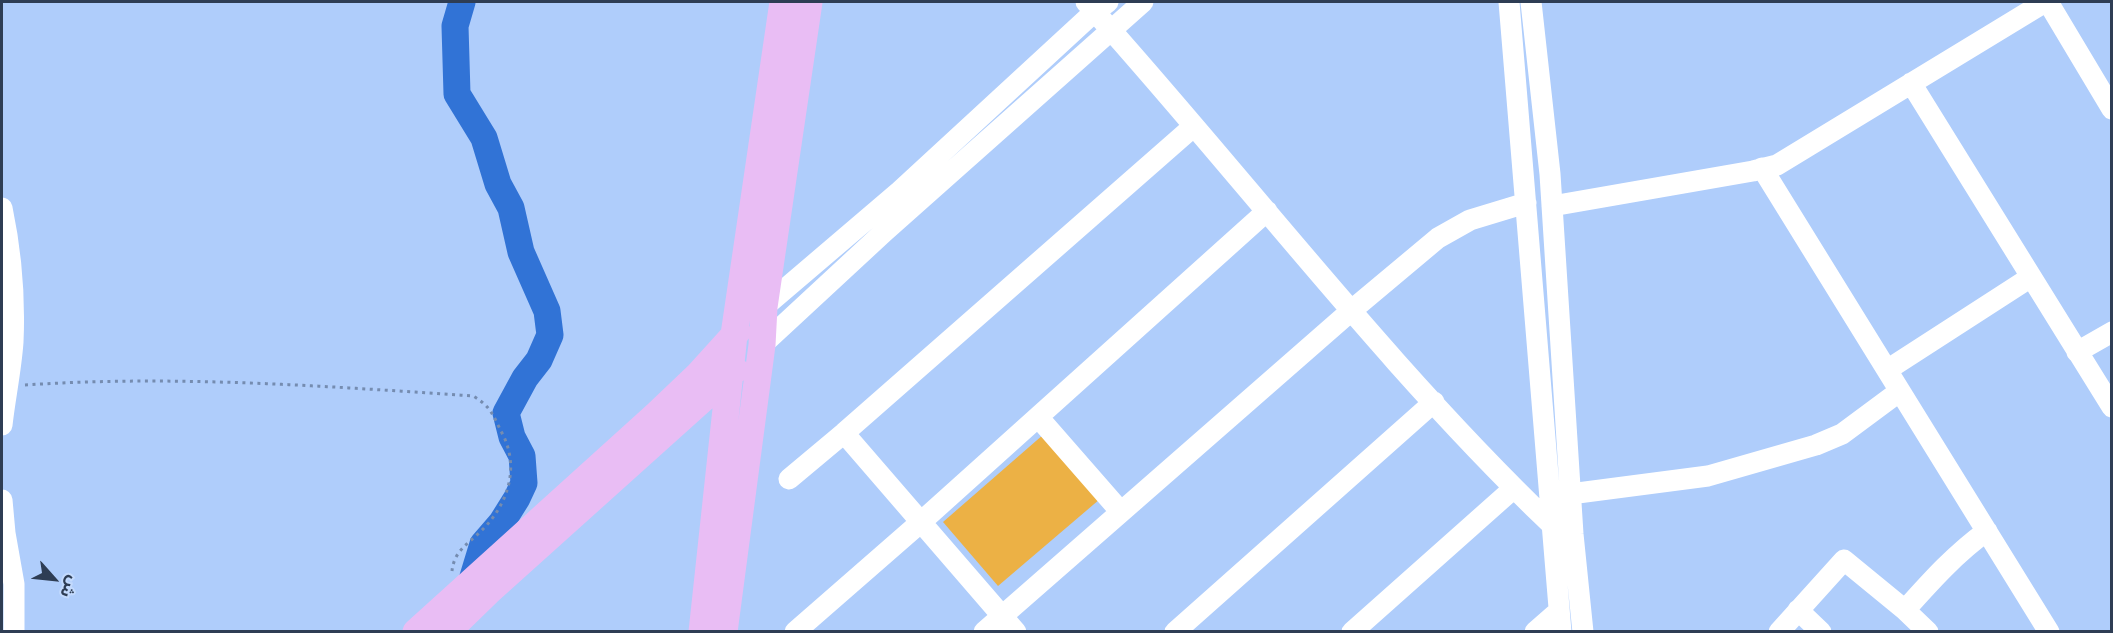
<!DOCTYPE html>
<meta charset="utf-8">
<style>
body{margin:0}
#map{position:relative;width:2113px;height:633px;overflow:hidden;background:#afcdfb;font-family:"Source Serif 4","Noto Sans Arabic",serif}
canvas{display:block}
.frame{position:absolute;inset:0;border:3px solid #2e3d54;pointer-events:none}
.north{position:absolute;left:24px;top:549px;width:60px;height:60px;-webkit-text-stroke:4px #c3dafd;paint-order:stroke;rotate:117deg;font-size:16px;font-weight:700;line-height:24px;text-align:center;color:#2e3d54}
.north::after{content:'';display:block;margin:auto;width:21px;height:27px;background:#2e3d54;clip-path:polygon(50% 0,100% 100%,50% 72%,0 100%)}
</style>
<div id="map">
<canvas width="2113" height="633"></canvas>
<div class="frame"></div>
<div class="north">ش</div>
</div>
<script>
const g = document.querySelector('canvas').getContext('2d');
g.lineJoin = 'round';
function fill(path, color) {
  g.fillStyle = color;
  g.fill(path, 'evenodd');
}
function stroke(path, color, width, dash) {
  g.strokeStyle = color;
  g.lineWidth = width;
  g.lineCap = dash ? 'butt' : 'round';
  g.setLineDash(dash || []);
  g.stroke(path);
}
const green = new Path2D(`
 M 1044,434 L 1100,499 L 998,586 L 943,522 Z`);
const river = new Path2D(`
 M 462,2 L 455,26 L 457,94 L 484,138 L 498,184 L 511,208 L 521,252 L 547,311 L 550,335 L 539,360 L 525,378 L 506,413 L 512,437 L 522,456 L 524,483 L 517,498 L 502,522 L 483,544 L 469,590`);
const path = new Path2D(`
 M 25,385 C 175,375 324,386 473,396 C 492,407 493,416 503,435 C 520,469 507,506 481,531 C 468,544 454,551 452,571`);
const minor = new Path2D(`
 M 1086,2 C 1242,175 1383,363 1552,525
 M 1509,2 L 1561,632
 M 1531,2 L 1550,174 L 1573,534 L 1583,632
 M 2048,2 L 2112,109
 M 1911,83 L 2112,407
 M 1762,168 L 2049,632
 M 1552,206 L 1753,171 L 1777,165 L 2045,2
 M 2,208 C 11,251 15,298 13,342 C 11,370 5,398 2,425
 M 764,307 L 900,191 L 1091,15 L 1108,2
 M 762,345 L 884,232 L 1143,2
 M 2077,352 L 2112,332
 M 1887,370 L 2031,277
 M 1038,417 L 1121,512
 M 844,433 L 1016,632
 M 789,479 L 844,433 L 1194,126
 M 1570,494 L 1708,476 L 1816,445 L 1842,434 L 1900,391
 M 2,500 L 5,533 L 14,584 L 14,632
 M 1798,610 L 1821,632
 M 1905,610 C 1931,581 1956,553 1987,531
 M 795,632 L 921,522 L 1267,211
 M 984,632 L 1352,310 L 1438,238 L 1470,220 L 1526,203
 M 1175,632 L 1434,402
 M 1352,632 L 1514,488
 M 1535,632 L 1559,611
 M 1779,632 L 1844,560 L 1905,610 L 1928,632`);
const major = new Path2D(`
 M 416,632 L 656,415 L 698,375 L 737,332
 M 447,632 L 488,592 L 735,370
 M 702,632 L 734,335 L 783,2
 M 724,632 L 762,345 L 764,307 L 809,2`);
fill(green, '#ecb145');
stroke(river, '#3173d6', 27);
stroke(path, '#758cb0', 3, [3, 4.5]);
stroke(minor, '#fff', 21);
stroke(major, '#e9bdf4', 27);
</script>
